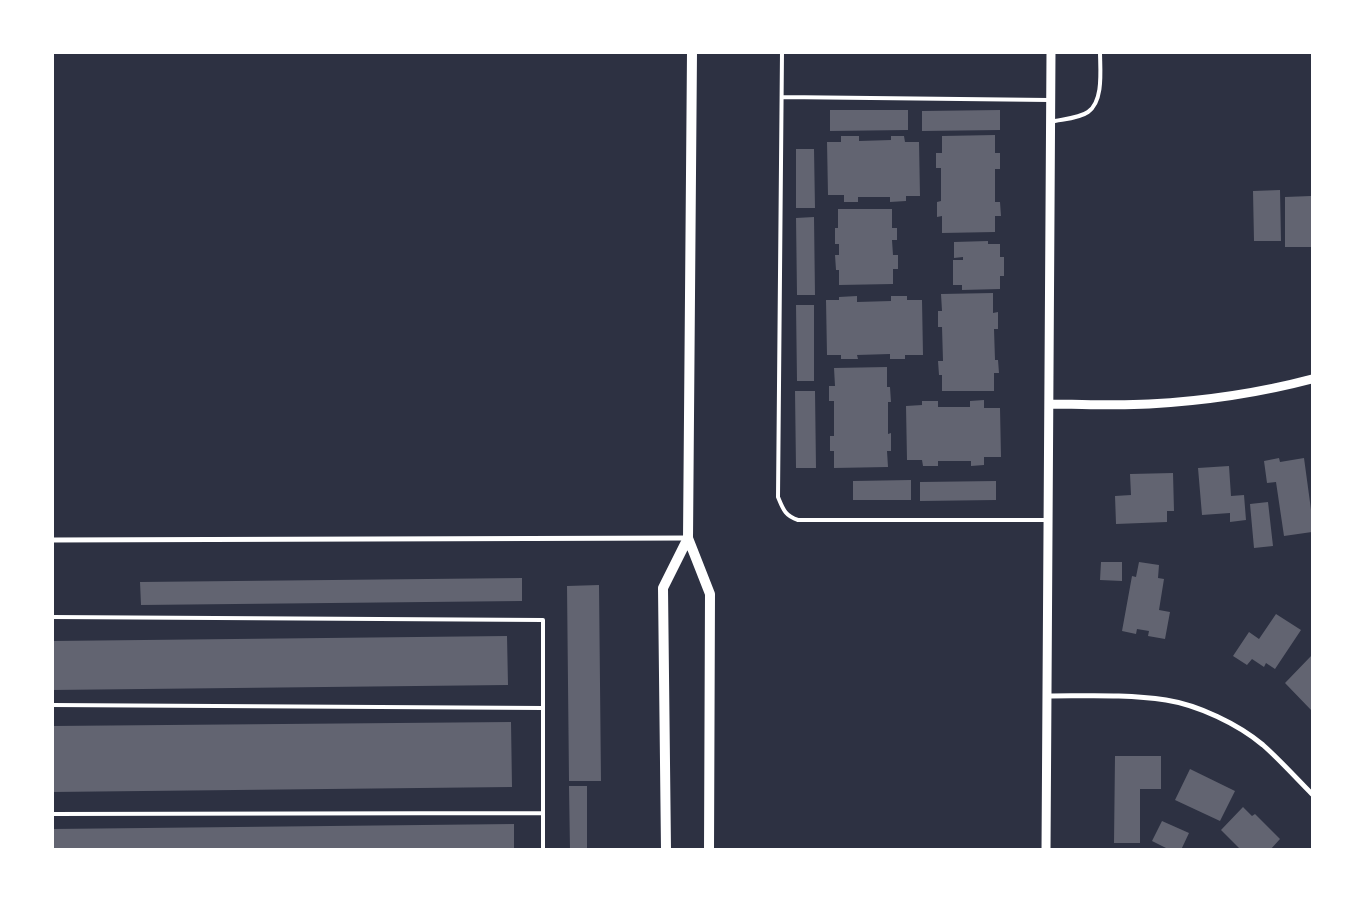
<!DOCTYPE html>
<style>
body{margin:0}
#map{position:relative;width:1365px;height:902px;overflow:hidden;background:#2d3142;font-family:"Alegreya Sans",sans-serif}
canvas{display:block}
.frame{position:absolute;inset:0;border:54px solid #fff;pointer-events:none}
</style>
<div id="map">
<canvas width="1365" height="902"></canvas>
<div class="frame"></div>
</div>
<script>
const g = document.querySelector('canvas').getContext('2d');
g.lineJoin = 'round';
function fill(path, color) {
  g.fillStyle = color;
  g.fill(path, 'evenodd');
}
function stroke(path, color, width, dash) {
  g.strokeStyle = color;
  g.lineWidth = width;
  g.lineCap = dash ? 'butt' : 'round';
  g.setLineDash(dash || []);
  g.stroke(path);
}
const building = new Path2D(`
 M 830,110 L 908,110 L 908,130 L 830,131 Z
 M 1000,110 L 1000,130 L 922,131 L 922,111 Z
 M 995,135 L 995,153 L 1000,153 L 1000,169 L 995,169 L 995,202 L 1000,202 L 1001,216 L 995,216 L 995,232 L 942,233 L 942,216 L 937,217 L 937,202 L 941,201 L 941,168 L 936,168 L 936,153 L 942,153 L 942,136 Z
 M 841,136 L 859,136 L 859,141 L 891,140 L 891,136 L 904,136 L 905,142 L 919,142 L 920,196 L 906,196 L 906,201 L 890,202 L 890,197 L 858,197 L 858,202 L 844,202 L 844,195 L 828,195 L 827,142 L 841,142 Z
 M 796,149 L 814,149 L 815,208 L 796,208 Z
 M 1280,190 L 1281,241 L 1254,241 L 1253,191 Z
 M 1311,196 L 1312,247 L 1285,247 L 1285,197 Z
 M 838,209 L 892,209 L 892,228 L 897,228 L 897,240 L 892,240 L 893,255 L 898,255 L 898,269 L 893,269 L 893,284 L 839,285 L 839,270 L 836,270 L 835,255 L 839,255 L 839,244 L 835,244 L 835,228 L 838,228 Z
 M 814,217 L 815,295 L 797,295 L 796,218 Z
 M 988,241 L 988,244 L 1000,244 L 1000,257 L 1004,257 L 1004,276 L 1000,276 L 1000,289 L 962,290 L 962,285 L 953,285 L 953,260 L 963,260 L 963,257 L 954,258 L 954,242 Z
 M 993,293 L 993,313 L 998,312 L 998,329 L 994,329 L 995,360 L 998,360 L 999,373 L 994,373 L 994,391 L 942,391 L 942,375 L 939,375 L 938,361 L 943,361 L 942,327 L 938,327 L 938,311 L 942,311 L 941,294 Z
 M 857,296 L 857,302 L 891,301 L 891,296 L 907,296 L 907,300 L 922,300 L 923,355 L 905,355 L 905,359 L 890,359 L 890,354 L 857,355 L 858,359 L 841,359 L 841,355 L 827,355 L 826,300 L 839,300 L 839,297 Z
 M 796,305 L 814,305 L 814,381 L 797,381 Z
 M 887,367 L 887,387 L 890,387 L 891,402 L 888,402 L 888,434 L 891,433 L 891,451 L 887,451 L 888,467 L 834,468 L 834,451 L 830,451 L 830,436 L 834,436 L 834,401 L 829,401 L 829,386 L 835,386 L 834,368 Z
 M 795,391 L 815,391 L 816,468 L 796,468 Z
 M 984,400 L 984,408 L 1000,408 L 1001,457 L 984,457 L 984,465 L 971,466 L 971,461 L 938,461 L 938,466 L 923,466 L 922,460 L 907,460 L 906,406 L 922,405 L 922,401 L 938,401 L 938,407 L 970,407 L 970,401 Z
 M 1279,458 L 1280,462 L 1304,458 L 1312,517 L 1312,532 L 1284,536 L 1276,482 L 1267,483 L 1264,461 Z
 M 1229,466 L 1231,496 L 1244,495 L 1246,520 L 1230,522 L 1230,513 L 1202,515 L 1198,468 Z
 M 1173,473 L 1174,511 L 1167,511 L 1167,522 L 1116,524 L 1115,496 L 1131,495 L 1130,474 Z
 M 911,480 L 911,500 L 853,500 L 853,481 Z
 M 996,481 L 996,500 L 920,501 L 920,482 Z
 M 1268,502 L 1273,546 L 1254,548 L 1250,504 Z
 M 1101,562 L 1122,562 L 1122,581 L 1100,580 Z
 M 1139,562 L 1159,565 L 1158,578 L 1164,579 L 1159,610 L 1170,612 L 1165,639 L 1148,636 L 1149,631 L 1137,629 L 1136,634 L 1122,631 L 1132,576 L 1136,577 Z
 M 522,578 L 522,601 L 141,605 L 140,582 Z
 M 599,585 L 601,781 L 569,781 L 567,586 Z
 M 1276,614 L 1301,630 L 1275,669 L 1266,663 L 1264,667 L 1252,659 L 1247,665 L 1233,656 L 1249,632 L 1259,639 Z
 M 507,636 L 508,685 L 52,690 L 52,641 Z
 M 1312,655 L 1312,711 L 1285,683 Z
 M 511,722 L 512,787 L 52,792 L 52,726 Z
 M 1115,756 L 1161,756 L 1161,789 L 1140,789 L 1140,843 L 1114,843 Z
 M 1190,769 L 1235,791 L 1220,821 L 1175,800 Z
 M 569,786 L 587,786 L 587,850 L 570,850 Z
 M 1243,807 L 1252,816 L 1255,814 L 1280,839 L 1270,850 L 1241,850 L 1221,830 Z
 M 1162,821 L 1189,833 L 1181,850 L 1170,850 L 1152,841 Z
 M 514,824 L 514,850 L 52,850 L 52,829 Z`);
const service = new Path2D(`
 M 782,52 L 778,497 C 783,509 785,516 798,520 L 1048,520
 M 782,97 L 1049,100
 M 1050,122 C 1062,119 1078,119 1088,112 C 1104,101 1100,69 1100,52
 M 52,617 L 543,620 L 543,850
 M 52,705 L 543,708
 M 52,814 L 543,813`);
const minor = new Path2D(`
 M 52,540 L 688,538
 M 1047,696 C 1087,696 1127,694 1166,700 C 1198,705 1238,724 1263,745 C 1280,760 1296,778 1312,794`);
const tertiary = new Path2D(`
 M 1049,404 C 1082,404 1116,406 1149,404 C 1204,401 1259,393 1312,379
 M 1046,850 L 1051,52`);
const secondary = new Path2D(`
 M 692,52 L 688,538 L 710,594 L 709,850
 M 666,850 L 663,588 L 688,538`);
fill(building, '#626471');
stroke(service, '#fff', 4);
stroke(minor, '#fff', 5);
stroke(tertiary, '#fff', 9);
stroke(secondary, '#fff', 10);
</script>
